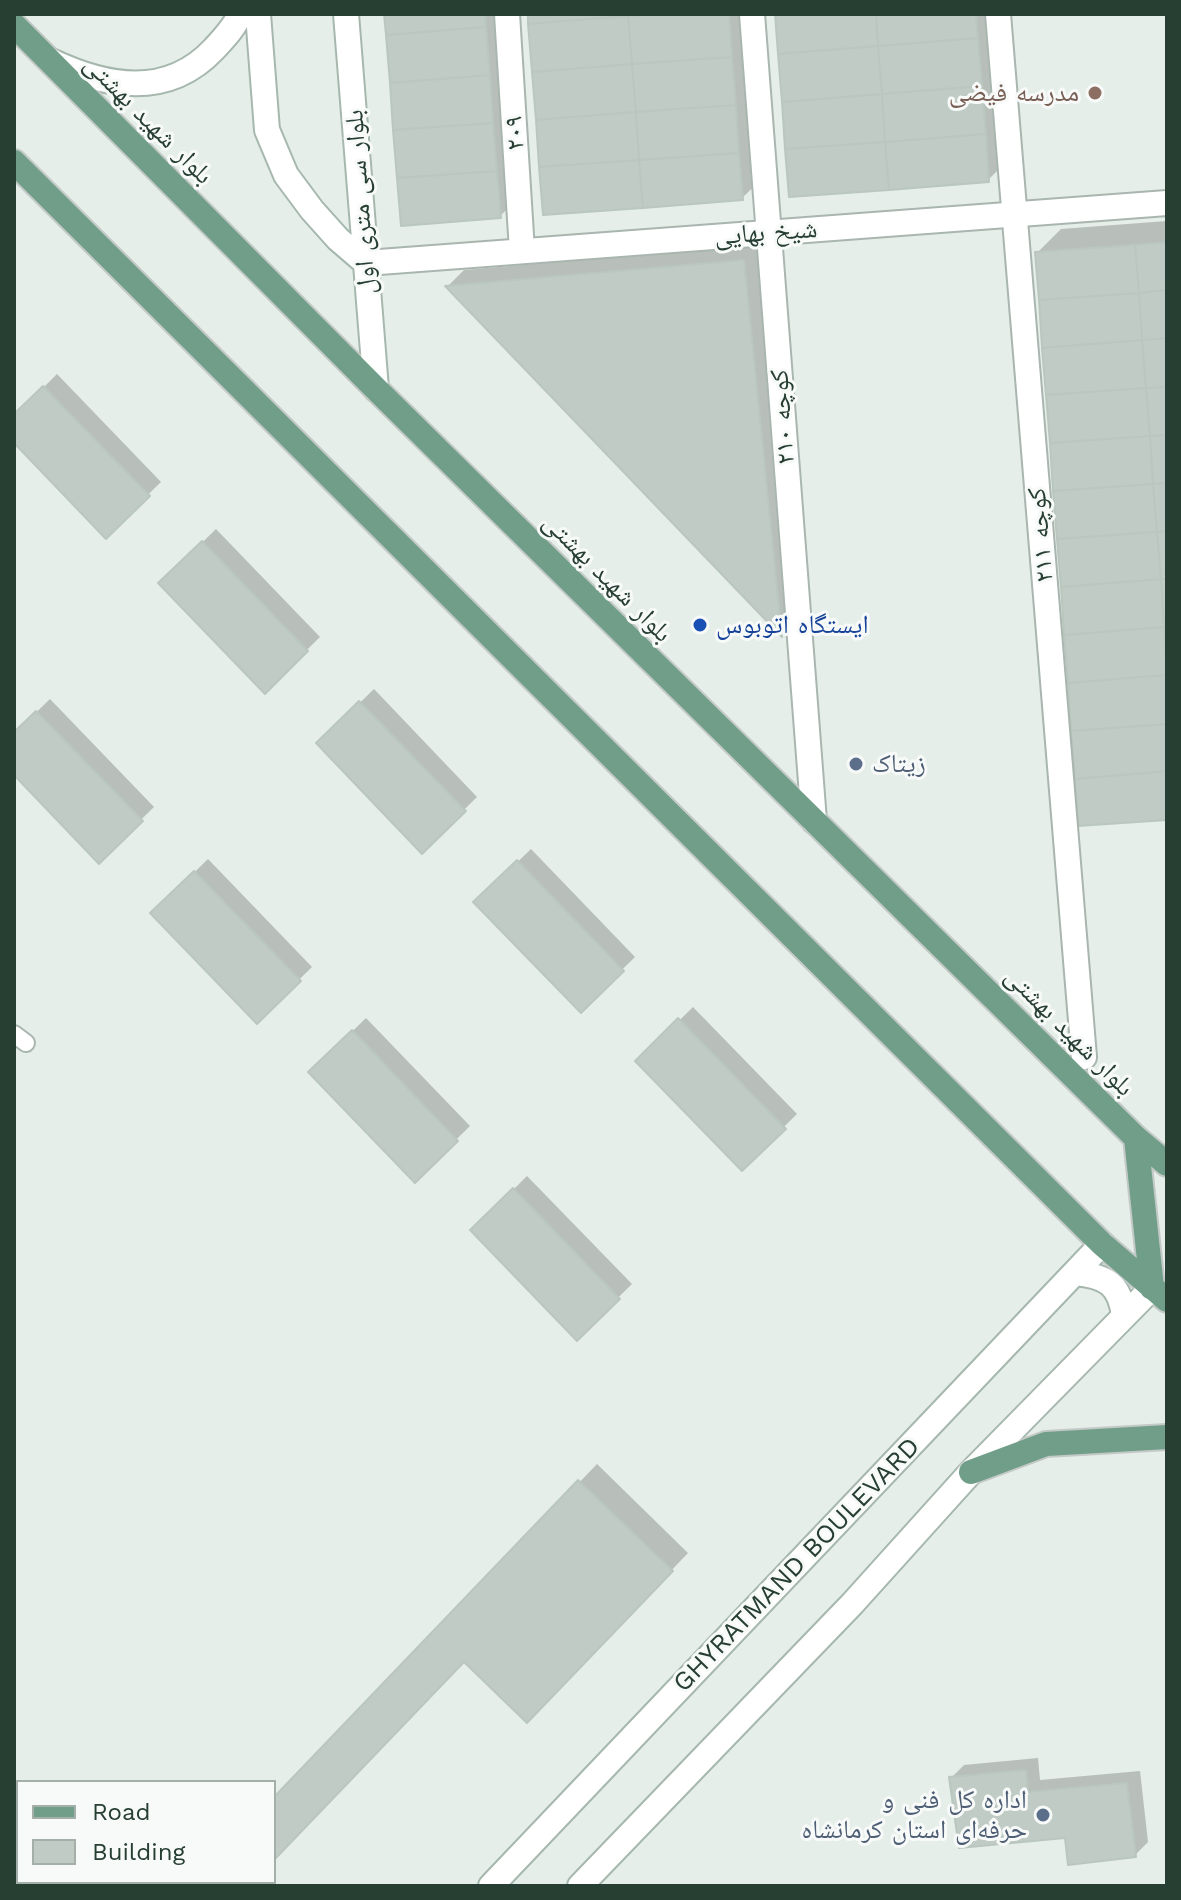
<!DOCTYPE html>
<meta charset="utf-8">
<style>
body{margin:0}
#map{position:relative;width:1181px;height:1900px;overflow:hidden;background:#e6eee9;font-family:"Work Sans",sans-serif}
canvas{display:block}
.frame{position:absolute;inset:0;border:16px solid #273e33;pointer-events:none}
.legend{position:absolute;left:16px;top:1780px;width:260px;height:104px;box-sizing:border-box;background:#f7faf8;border:2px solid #a4afa9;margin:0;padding:10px 14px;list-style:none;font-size:24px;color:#273e33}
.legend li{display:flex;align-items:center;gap:16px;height:40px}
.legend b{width:40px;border:2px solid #a4afa9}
</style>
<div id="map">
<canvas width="1181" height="1900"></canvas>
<div class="frame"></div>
<ul class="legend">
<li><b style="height:10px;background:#709e89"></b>Road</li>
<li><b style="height:22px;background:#bfcbc4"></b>Building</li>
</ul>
</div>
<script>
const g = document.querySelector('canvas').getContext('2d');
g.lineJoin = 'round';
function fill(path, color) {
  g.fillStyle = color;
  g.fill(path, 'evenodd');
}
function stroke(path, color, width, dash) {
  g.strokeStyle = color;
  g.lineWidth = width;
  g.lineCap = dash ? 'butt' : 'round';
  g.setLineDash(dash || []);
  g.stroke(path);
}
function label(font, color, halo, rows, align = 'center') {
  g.font = font + ' "Work Sans","Noto Naskh Arabic",sans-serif';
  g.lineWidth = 6;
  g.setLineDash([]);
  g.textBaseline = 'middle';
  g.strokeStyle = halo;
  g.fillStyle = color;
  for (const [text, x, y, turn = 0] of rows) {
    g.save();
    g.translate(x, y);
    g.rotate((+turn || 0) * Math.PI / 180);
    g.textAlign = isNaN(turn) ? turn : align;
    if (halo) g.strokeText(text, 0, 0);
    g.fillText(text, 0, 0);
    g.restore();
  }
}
const shadow = new Path2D(`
 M 386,14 L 510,14 L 524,193 L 500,216 Z
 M 530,14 L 754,14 L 766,175 L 742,198 Z
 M 777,14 L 1001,14 L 1012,156 L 988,180 Z
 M 1167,221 L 1167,817 L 1037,253 L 1061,229 Z
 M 761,244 L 798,618 L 782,634 L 448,286 L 464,270 Z
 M 57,374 L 161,482 L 106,536 L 14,440 L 14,417 Z
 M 216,529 L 320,637 L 265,691 L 161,583 Z
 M 374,689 L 477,797 L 422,851 L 319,743 Z
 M 50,699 L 154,807 L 99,861 L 14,772 L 14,734 Z
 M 531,849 L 635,957 L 581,1010 L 476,902 Z
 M 208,859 L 312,967 L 257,1021 L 153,913 Z
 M 693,1007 L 797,1114 L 742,1168 L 638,1061 Z
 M 366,1018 L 470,1126 L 415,1180 L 311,1072 Z
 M 527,1176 L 632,1284 L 577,1338 L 473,1230 Z
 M 597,1464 L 688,1553 L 544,1703 L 465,1660 L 274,1858 L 274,1800 Z
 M 1038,1758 L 1040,1780 L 1140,1771 L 1148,1842 L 1135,1855 L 1067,1836 L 951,1778 L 964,1765 Z`);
const building = new Path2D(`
 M 384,14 L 485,14 L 486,27 L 386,35 Z
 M 528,14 L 628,14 L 628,16 L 528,24 Z
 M 662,14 L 729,14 L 732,57 L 632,64 L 628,16 Z
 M 775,14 L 876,14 L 878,46 L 778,54 Z
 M 876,14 L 976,14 L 978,38 L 878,46 Z
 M 628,16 L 632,64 L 532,72 L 528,24 Z
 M 486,27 L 490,75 L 390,83 L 386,35 Z
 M 978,38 L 982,86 L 882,94 L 878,46 Z
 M 878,46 L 882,94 L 782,102 L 778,54 Z
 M 732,57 L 736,105 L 636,112 L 632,64 Z
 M 632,64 L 636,112 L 536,120 L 532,72 Z
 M 490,75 L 493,123 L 393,130 L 390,83 Z
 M 982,86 L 986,134 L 885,142 L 882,94 Z
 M 882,94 L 885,142 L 785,149 L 782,102 Z
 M 736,105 L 739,153 L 639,160 L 636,112 Z
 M 636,112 L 639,160 L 539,167 L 536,120 Z
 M 493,123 L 497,171 L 397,178 L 393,130 Z
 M 986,134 L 989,182 L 889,190 L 885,142 Z
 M 885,142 L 889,190 L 789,197 L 785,149 Z
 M 739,153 L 743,200 L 643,208 L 639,160 Z
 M 639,160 L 643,208 L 543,215 L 539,167 Z
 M 497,171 L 501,218 L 401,226 L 397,178 Z
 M 1167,242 L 1167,290 L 1139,293 L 1135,245 Z
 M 1135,245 L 1139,293 L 1039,300 L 1035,252 Z
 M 744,260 L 782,637 L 445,286 Z
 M 1167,290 L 1167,338 L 1142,340 L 1139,293 Z
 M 1139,293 L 1142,340 L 1042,348 L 1039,300 Z
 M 1167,338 L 1167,387 L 1146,388 L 1142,340 Z
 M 1142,340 L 1146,388 L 1046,395 L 1042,348 Z
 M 43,386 L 150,496 L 106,539 L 14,443 L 14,414 Z
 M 1167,387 L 1167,435 L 1150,436 L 1146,388 Z
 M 1146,388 L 1150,436 L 1050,443 L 1046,395 Z
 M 1167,435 L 1167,483 L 1153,484 L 1150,436 Z
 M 1150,436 L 1153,484 L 1053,491 L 1050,443 Z
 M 1167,483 L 1167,531 L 1157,532 L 1153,484 Z
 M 1153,484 L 1157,532 L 1057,539 L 1053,491 Z
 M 1167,531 L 1167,579 L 1161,579 L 1157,532 Z
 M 1157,532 L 1161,579 L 1061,587 L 1057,539 Z
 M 202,541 L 308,651 L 265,694 L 158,583 Z
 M 1161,579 L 1164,627 L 1064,635 L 1061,587 Z
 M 1161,579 L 1167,579 L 1167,627 L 1164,627 Z
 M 1164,627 L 1167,675 L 1068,683 L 1064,635 Z
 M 1167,675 L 1167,724 L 1071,731 L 1068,683 Z
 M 359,701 L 466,811 L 422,854 L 316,743 Z
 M 36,711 L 143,821 L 99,864 L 14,775 L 14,732 Z
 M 1167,724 L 1167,771 L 1075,779 L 1071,731 Z
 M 1167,771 L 1167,820 L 1078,826 L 1075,779 Z
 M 517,860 L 624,971 L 581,1013 L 473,902 Z
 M 194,871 L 301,981 L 257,1024 L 150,913 Z
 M 678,1018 L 786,1129 L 742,1171 L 635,1061 Z
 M 352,1030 L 458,1141 L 415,1183 L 308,1072 Z
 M 513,1188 L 620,1299 L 577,1341 L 470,1230 Z
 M 578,1480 L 673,1571 L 527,1723 L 464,1662 L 274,1860 L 274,1797 Z
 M 1026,1770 L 1028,1792 L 1127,1783 L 1136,1857 L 1068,1865 L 1065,1838 L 959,1848 L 949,1777 Z
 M 192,1882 L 253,1882 L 250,1886 L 189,1886 Z`);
const service = new Path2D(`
 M 14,1034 L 26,1043`);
const minor = new Path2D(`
 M 507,14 L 522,251
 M 752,14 L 814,821
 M 998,14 L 1084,1057`);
const tertiary = new Path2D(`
 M 366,263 L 1167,203`);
const secondary = new Path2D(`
 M 258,14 L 267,130 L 286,175 L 312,210 L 338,239 L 366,263
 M 346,14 L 376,389
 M 51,61 C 106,87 167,99 214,49 C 223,39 235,27 240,14
 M 1075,1273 C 1106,1276 1120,1284 1124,1316
 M 491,1886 L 1102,1244
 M 580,1886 L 852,1604 L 971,1472 L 1152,1288`);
const primary = new Path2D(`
 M 14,25 L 376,389 L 1136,1138 L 1167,1164
 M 14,162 L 1102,1244 L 1167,1300
 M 1136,1138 L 1152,1288
 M 971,1472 L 1046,1444 L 1167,1437`);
const markers = [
 [1095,93,8,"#8d6e63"],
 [700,625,8,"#1a4fb4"],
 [856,764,8,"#5c6f8a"],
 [1043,1815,8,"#5c6f8a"]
];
const educationNames = [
 ["مدرسه فیضی",1079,93]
];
const streetNames = [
 ["بلوار شهید بهشتی",148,120,45],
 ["۲۰۹",515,133,-94],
 ["بلوار سی متری اول",361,202,-94],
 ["شیخ بهایی",766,233,-4],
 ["کوچه ۲۱۰",783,417,-94],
 ["کوچه ۲۱۱",1041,535,-95],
 ["بلوار شهید بهشتی",607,578,45],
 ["بلوار شهید بهشتی",1069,1032,45],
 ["GHYRATMAND BOULEVARD",797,1565,-46]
];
const transitNames = [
 ["ایستگاه اتوبوس",716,625]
];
const serviceNames = [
 ["زیتاک",872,764],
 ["اداره کل فنی و",1027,1800,"right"],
 ["حرفه‌ای استان کرمانشاه",1027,1830,"right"]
];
fill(shadow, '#0003');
fill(building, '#bfcbc4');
stroke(building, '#b9c7bf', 2);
stroke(service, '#a9b6af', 20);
stroke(minor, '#a9b6af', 28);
stroke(tertiary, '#a9b6af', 28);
stroke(secondary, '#a6b8ae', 28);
stroke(primary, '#c3c9c6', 28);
stroke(service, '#fff', 16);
stroke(minor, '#fff', 24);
stroke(tertiary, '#fff', 24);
stroke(secondary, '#fff', 24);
stroke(primary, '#709e89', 24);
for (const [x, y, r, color] of markers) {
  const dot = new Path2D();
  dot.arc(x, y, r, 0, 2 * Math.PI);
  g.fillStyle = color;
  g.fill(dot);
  stroke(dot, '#f7faf8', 3);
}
label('26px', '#785e54', '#f7faf8', educationNames, 'right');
label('26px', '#273e33', '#f7faf8', streetNames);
label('26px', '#164399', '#f7faf8', transitNames, 'left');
label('26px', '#4e5e75', '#f7faf8', serviceNames, 'left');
</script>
